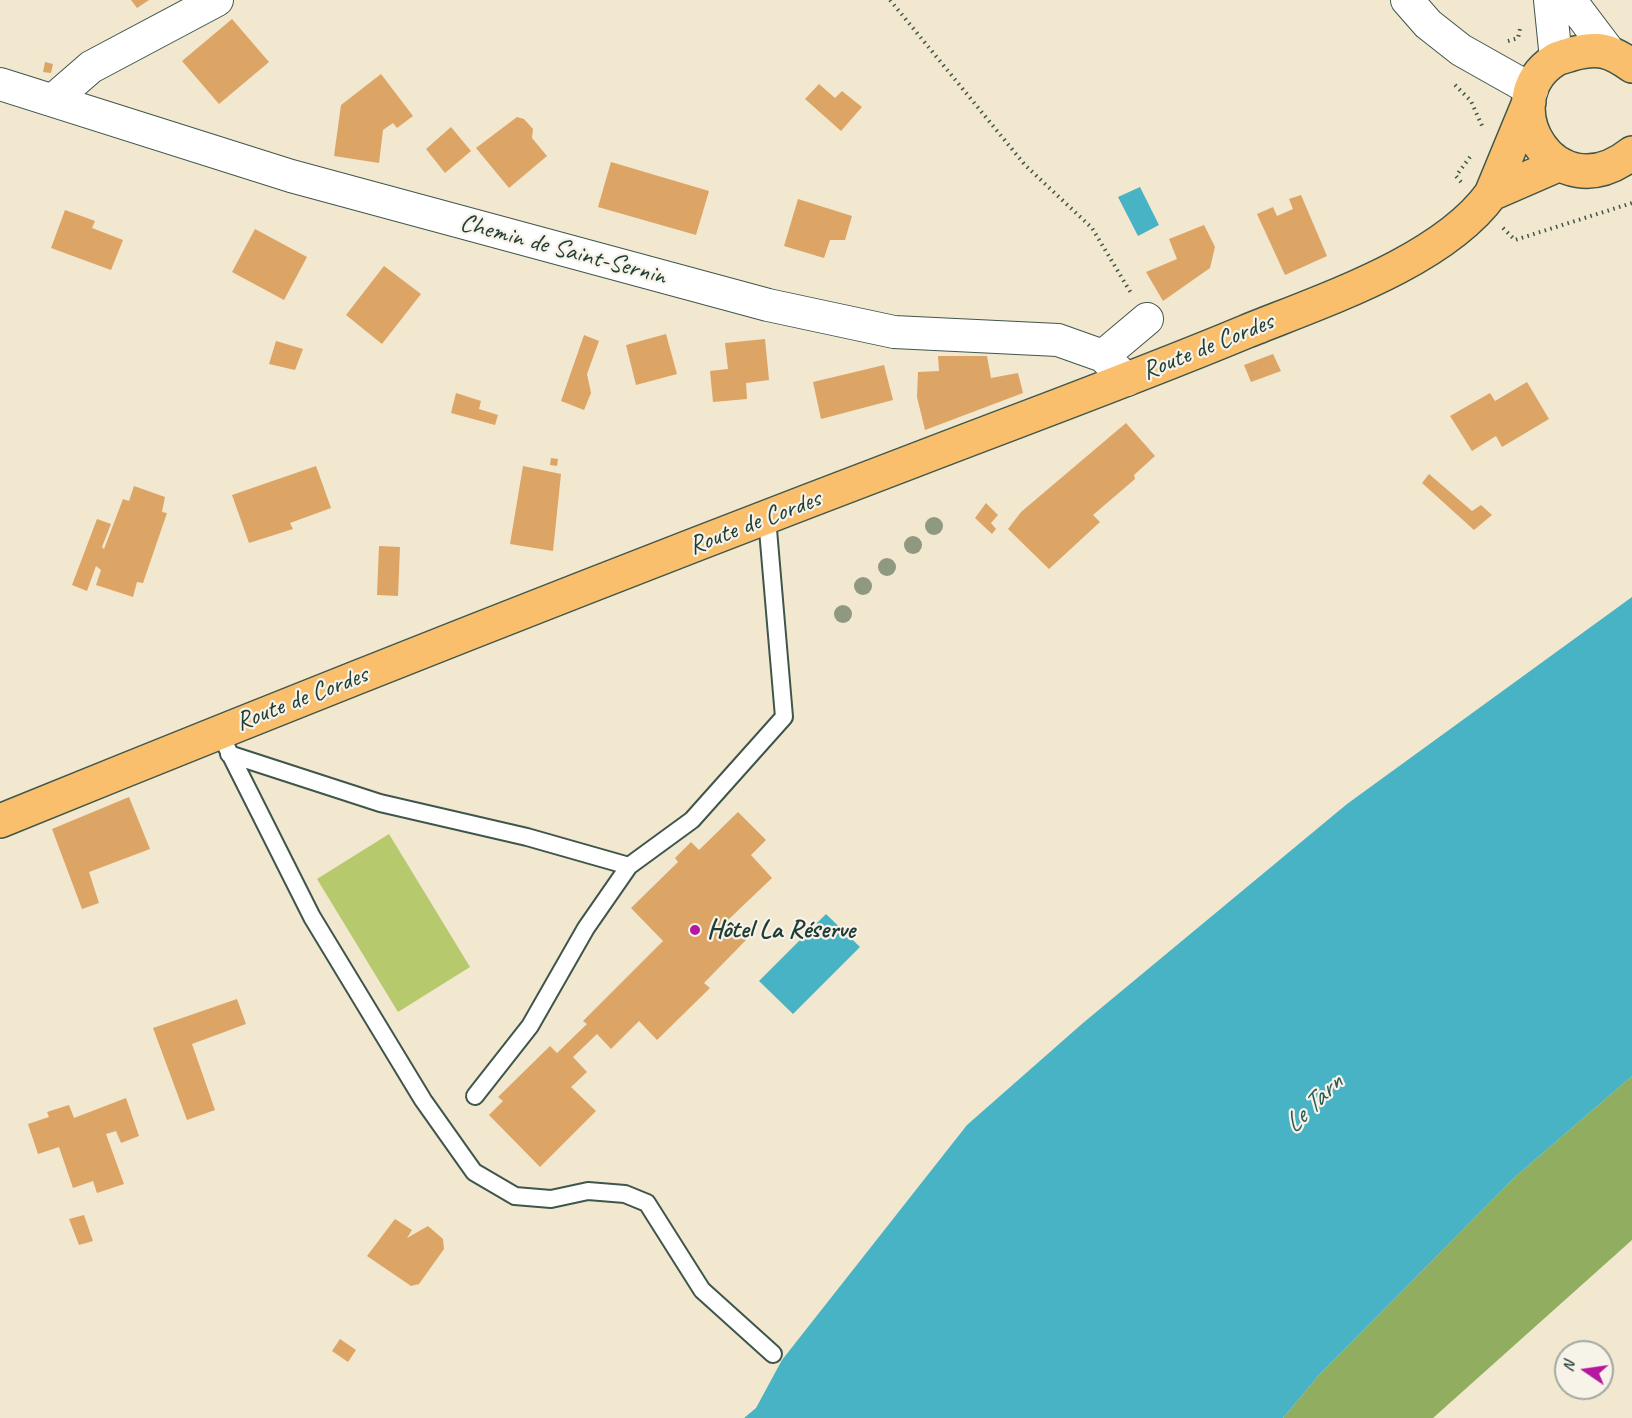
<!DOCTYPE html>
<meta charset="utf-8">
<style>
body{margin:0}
#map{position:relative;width:1632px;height:1418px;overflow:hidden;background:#f2e7cf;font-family:Caveat,sans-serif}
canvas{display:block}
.north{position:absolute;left:1554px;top:1340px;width:60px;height:60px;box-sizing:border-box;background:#f7f3e8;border:2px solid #a1aaa0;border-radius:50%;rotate:283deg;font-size:16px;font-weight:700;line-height:24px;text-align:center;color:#1f3d34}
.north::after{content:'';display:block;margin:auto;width:21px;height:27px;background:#b5179e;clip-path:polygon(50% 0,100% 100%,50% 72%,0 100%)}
</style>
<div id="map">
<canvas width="1632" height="1418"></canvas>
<div class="north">N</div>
</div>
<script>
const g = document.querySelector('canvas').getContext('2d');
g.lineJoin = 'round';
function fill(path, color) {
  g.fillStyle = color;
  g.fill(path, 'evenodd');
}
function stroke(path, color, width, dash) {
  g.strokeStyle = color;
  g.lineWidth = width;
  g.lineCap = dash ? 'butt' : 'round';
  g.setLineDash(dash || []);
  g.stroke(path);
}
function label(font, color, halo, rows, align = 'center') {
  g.font = font + ' Caveat,sans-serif';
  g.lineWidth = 4.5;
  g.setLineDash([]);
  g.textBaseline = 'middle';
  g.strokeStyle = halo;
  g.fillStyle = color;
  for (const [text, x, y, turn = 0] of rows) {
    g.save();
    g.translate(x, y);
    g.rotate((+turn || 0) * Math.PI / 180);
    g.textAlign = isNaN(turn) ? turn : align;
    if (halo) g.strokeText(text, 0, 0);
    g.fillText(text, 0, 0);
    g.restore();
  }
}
const green = new Path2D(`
 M 389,834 L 470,967 L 398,1012 L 317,879 Z`);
const forest = new Path2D(`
 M 1632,1076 L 1632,1240 L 1433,1418 L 1283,1418 L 1319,1375 L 1515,1177 Z`);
const water = new Path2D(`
 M 1140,187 L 1159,225 L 1138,236 L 1118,197 Z
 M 1632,597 L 1632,1076 L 1515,1177 L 1319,1375 L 1283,1418 L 744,1418 L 756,1408 L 782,1360 L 967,1125 L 1083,1023 L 1347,804 Z
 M 826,914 L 860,947 L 793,1014 L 759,981 Z`);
const building = new Path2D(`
 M 131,0 L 149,0 L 137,8 Z
 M 232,19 L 269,62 L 219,104 L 182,61 Z
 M 45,62 L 53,64 L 51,73 L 43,72 Z
 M 381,74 L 413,116 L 397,128 L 393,123 L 383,130 L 379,163 L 334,156 L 341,105 Z
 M 819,84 L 835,98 L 842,91 L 862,107 L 841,131 L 805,99 Z
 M 517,117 L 524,119 L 533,129 L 532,138 L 547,156 L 509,188 L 476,148 Z
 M 451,127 L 471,151 L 445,173 L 426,149 Z
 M 611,162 L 709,191 L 696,235 L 598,207 Z
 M 1301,195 L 1327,256 L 1285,275 L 1257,214 L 1273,207 L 1277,216 L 1293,209 L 1289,199 Z
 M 798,199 L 852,216 L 845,240 L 830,240 L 824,258 L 784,246 Z
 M 65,210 L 95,221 L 92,228 L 123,240 L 111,270 L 51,248 Z
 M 1204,225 L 1215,247 L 1210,268 L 1163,301 L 1146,272 L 1177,259 L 1169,239 Z
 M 255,229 L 307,257 L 284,300 L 232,272 Z
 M 384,266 L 421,294 L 382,344 L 346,315 Z
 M 666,334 L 677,374 L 636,385 L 626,345 Z
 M 584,335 L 599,341 L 587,374 L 591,393 L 584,410 L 561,401 Z
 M 765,339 L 769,380 L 746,383 L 747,399 L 713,402 L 710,371 L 728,369 L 725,343 Z
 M 276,341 L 303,349 L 295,370 L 269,364 Z
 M 1273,354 L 1281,371 L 1251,382 L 1244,365 Z
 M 938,356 L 987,356 L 991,378 L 1018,373 L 1023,393 L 925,430 L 917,397 L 918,372 L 939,371 Z
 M 884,365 L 893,400 L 821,419 L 813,382 Z
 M 1527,382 L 1549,419 L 1502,447 L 1496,436 L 1472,451 L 1450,416 L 1490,393 L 1495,401 Z
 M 456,393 L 481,401 L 479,409 L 498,415 L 495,425 L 451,413 Z
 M 1126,423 L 1155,456 L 1134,475 L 1135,479 L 1093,515 L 1100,522 L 1049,569 L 1008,529 L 1021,512 Z
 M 551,458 L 558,459 L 557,466 L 550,465 Z
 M 316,466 L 331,508 L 290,523 L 293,529 L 249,543 L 232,495 Z
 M 523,466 L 561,474 L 553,551 L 510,544 Z
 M 1429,474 L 1472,511 L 1481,505 L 1492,515 L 1474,530 L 1422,483 Z
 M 134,486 L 165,497 L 162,512 L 167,513 L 143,583 L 137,582 L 133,597 L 96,585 L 101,570 L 96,566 L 87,591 L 72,585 L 97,519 L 111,524 L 102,547 L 104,549 L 123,499 L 129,501 Z
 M 986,503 L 998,515 L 991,523 L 996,529 L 992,534 L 975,518 Z
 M 379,546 L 400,547 L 398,596 L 377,595 Z
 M 129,797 L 150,849 L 89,872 L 99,903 L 82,909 L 52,829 Z
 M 738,812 L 766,840 L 751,855 L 772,878 L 728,920 L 746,940 L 704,983 L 710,988 L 657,1040 L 639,1021 L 611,1049 L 597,1034 L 573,1057 L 587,1072 L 571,1087 L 596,1111 L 540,1167 L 489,1115 L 503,1101 L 498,1097 L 550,1046 L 557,1053 L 587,1024 L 583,1021 L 663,941 L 631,908 L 678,862 L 675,858 L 691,842 L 699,850 Z
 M 237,999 L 246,1024 L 192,1044 L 215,1110 L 187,1120 L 153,1028 Z
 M 126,1098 L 139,1136 L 121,1143 L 116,1131 L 106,1134 L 124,1184 L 97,1193 L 93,1181 L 73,1188 L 59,1147 L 38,1154 L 28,1124 L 49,1117 L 47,1112 L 69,1105 L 74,1118 Z
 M 84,1215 L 93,1241 L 79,1245 L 69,1219 Z
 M 395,1219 L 412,1230 L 407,1238 L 428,1226 L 443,1239 L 444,1249 L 419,1284 L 411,1286 L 367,1256 Z
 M 340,1339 L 356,1350 L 348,1362 L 332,1351 Z`);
const path = new Path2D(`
 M 890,0 L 1025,165 L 1092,228 L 1131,293
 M 1508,41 L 1518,38 L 1520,29
 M 1455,85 L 1471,101 L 1483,128
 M 1461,182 L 1456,176 L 1470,157
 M 1503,228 L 1515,240 L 1632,203`);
const lane = new Path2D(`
 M 219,732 L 312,917 L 423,1100 L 474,1172 L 515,1196 L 551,1199 L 588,1191 L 625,1194 L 647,1203 L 702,1290 L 773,1354
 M 229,754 L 380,803 L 527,837 L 629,866 L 692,820 L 784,717 L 767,518
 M 475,1096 L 530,1026 L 586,928 L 629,866`);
const street = new Path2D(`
 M 1407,0 L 1428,24 L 1461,50 L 1532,90
 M 1550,0 L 1556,59
 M 1570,0 L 1610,53
 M 0,84 L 291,176 L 768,305 L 894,332 L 1058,340 L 1103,356 L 1127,380
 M 53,100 L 91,67 L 217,0
 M 1103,356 L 1147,319`);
const primary = new Path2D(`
 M 1632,66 C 1610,50 1598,47 1572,54 C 1567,56 1560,57 1555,60 C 1490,101 1554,215 1632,153
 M 1491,194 L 1560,164
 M 0,821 C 305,697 611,576 918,459 C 1027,417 1137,377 1245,332 C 1321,301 1442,262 1491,194 L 1529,102`);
const trees = [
 [934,526],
 [913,545],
 [887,567],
 [863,586],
 [843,614]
];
const markers = [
 [695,930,6,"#b5179e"]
];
const streetNames = [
 ["Chemin de Saint-Sernin",563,250,15],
 ["Route de Cordes",1208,347,-22],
 ["Route de Cordes",755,523,-21],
 ["Route de Cordes",302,699,-21]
];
const poiNames = [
 ["Hôtel La Réserve",707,930]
];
const waterNames = [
 ["Le Tarn",1314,1104,-45]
];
fill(green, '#b6c96c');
fill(forest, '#90ad60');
fill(water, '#47b3c4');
fill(building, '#dca565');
stroke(lane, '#3f564b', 20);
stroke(street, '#3f564b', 34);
stroke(primary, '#3f564b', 36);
stroke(path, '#3f564b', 4, [1.5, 4.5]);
stroke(lane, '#fff', 16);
stroke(street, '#fff', 32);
stroke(primary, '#f9bf6d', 33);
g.fillStyle = '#8e9980';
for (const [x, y] of trees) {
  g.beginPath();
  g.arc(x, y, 9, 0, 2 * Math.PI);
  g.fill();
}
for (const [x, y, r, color] of markers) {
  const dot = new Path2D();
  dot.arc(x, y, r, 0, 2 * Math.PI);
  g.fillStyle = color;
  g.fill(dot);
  stroke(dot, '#f7f3e8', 2);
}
label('26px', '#1f3d34', '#f7f3e8', streetNames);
label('bold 26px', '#1f3d34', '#f7f3e8', poiNames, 'left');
label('italic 27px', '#295a58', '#f7f3e8', waterNames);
</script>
